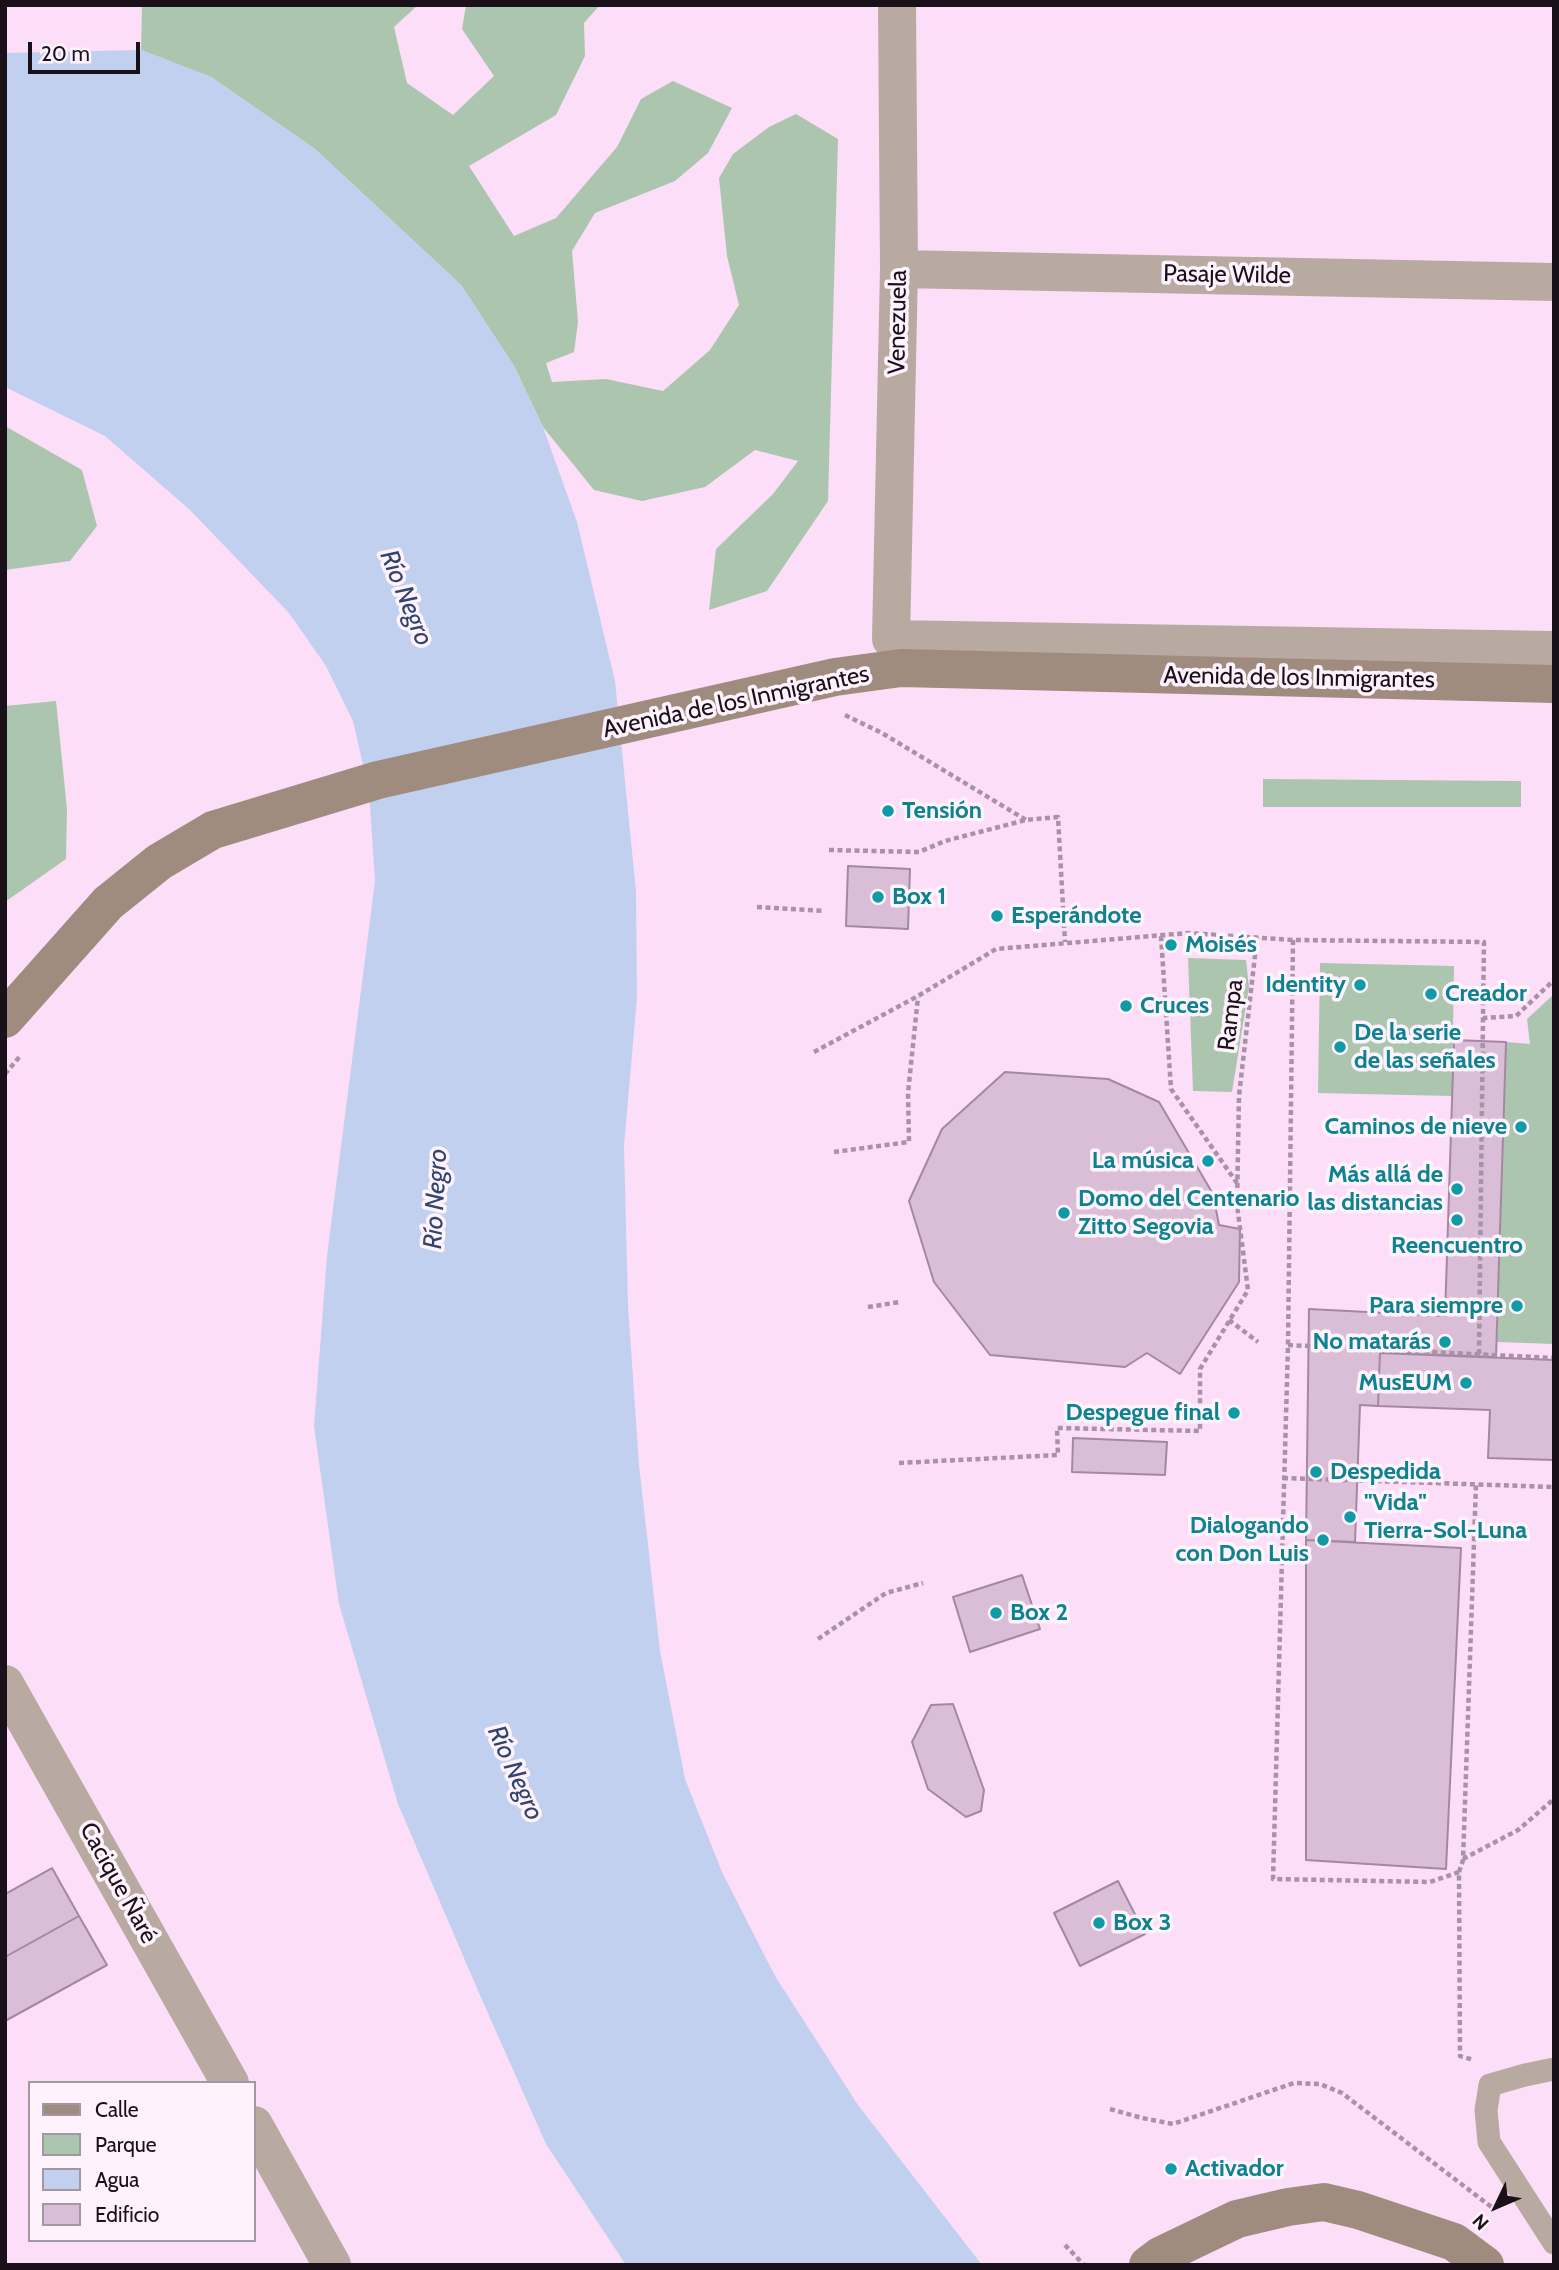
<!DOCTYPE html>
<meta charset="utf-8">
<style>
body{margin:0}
#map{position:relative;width:1559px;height:2270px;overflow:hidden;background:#fcdef9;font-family:Cabin,sans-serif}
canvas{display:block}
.frame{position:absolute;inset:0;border:7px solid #1a1019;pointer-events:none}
.legend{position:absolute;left:28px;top:2081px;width:228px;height:161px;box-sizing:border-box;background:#fef2fd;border:2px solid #a398a2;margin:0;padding:9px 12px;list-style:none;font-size:21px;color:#1a1019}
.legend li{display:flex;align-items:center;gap:14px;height:35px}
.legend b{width:35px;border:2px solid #a398a2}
.north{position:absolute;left:1461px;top:2172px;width:70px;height:70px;-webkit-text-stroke:5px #fef2fd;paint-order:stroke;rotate:226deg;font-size:19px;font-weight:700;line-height:28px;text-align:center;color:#1a1019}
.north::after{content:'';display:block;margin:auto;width:24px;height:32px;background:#1a1019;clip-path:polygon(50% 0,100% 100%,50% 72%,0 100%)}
.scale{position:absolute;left:28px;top:42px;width:112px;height:32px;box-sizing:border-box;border:4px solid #1a1019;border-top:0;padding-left:9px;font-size:21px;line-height:24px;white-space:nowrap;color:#1a1019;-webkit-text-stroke:5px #fef2fd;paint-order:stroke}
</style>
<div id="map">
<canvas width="1559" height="2270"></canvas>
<div class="frame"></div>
<ul class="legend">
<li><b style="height:9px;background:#9f8c7e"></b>Calle</li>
<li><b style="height:19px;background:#acc5ae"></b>Parque</li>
<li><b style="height:19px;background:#c1d0ee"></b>Agua</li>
<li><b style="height:19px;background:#dabdd7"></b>Edificio</li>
</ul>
<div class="north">N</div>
<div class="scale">20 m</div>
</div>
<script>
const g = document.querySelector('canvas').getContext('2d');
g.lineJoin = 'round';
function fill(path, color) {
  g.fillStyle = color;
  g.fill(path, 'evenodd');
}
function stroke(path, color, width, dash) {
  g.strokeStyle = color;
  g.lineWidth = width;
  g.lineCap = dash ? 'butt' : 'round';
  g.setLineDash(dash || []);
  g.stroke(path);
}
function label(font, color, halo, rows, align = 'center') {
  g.font = font + ' Cabin,sans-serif';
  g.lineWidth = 7;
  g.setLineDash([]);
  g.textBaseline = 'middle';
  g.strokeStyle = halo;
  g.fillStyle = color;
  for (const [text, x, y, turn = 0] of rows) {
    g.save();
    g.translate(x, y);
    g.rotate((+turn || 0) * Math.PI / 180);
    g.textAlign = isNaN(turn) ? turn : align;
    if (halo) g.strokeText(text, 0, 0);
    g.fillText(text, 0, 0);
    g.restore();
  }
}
const green = new Path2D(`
 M 142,5 L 418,5 L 394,27 L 407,83 L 453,115 L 494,76 L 462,29 L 466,5 L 600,5 L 584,23 L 585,56 L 556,115 L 469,166 L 514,236 L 556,218 L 617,147 L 641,99 L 673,81 L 732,108 L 708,153 L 675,181 L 595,213 L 572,251 L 578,322 L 574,352 L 546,363 L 552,382 L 606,379 L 663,391 L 710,350 L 739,305 L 727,256 L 719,178 L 733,154 L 769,127 L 796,114 L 838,139 L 828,501 L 767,591 L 709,610 L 716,549 L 773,494 L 798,461 L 755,450 L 705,487 L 642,501 L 594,490 L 543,427 L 514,366 L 461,285 L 315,149 L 211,77 L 141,50 Z
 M 5,426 L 82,470 L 97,526 L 70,561 L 5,570 Z
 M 56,701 L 67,809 L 66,859 L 5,902 L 5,706 Z
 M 1263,779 L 1521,781 L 1521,807 L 1263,807 Z
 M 1188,958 L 1246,960 L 1249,987 L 1232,1092 L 1193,1091 Z
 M 1320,963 L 1454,966 L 1452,1096 L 1318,1093 Z
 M 1554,994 L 1554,1344 L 1497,1342 L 1506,1042 L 1530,1044 L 1527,1019 Z`);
const water = new Path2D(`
 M 141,50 L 211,77 L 315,149 L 461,285 L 514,366 L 543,427 L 577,522 L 615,681 L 636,892 L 637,997 L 624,1146 L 628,1306 L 639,1465 L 660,1651 L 685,1779 L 722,1872 L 775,1976 L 858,2105 L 982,2265 L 626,2265 L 546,2144 L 479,1993 L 398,1804 L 339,1604 L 314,1426 L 327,1256 L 375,881 L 369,791 L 353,721 L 326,666 L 289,613 L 190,510 L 105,436 L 5,387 L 5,53 Z`);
const building = new Path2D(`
 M 848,866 L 910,869 L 908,929 L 846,926 Z
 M 1454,1040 L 1506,1042 L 1496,1357 L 1380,1353 L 1378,1406 L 1360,1405 L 1355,1542 L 1306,1540 L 1309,1309 L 1445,1316 Z
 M 1005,1072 L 1108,1079 L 1159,1102 L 1213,1194 L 1219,1225 L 1240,1229 L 1239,1282 L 1180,1374 L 1147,1353 L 1125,1367 L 990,1355 L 934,1282 L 909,1201 L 942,1129 Z
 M 1380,1353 L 1554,1360 L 1554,1460 L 1488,1458 L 1490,1410 L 1378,1406 Z
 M 1073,1438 L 1167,1442 L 1165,1475 L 1072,1472 Z
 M 1306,1540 L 1461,1548 L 1446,1869 L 1306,1860 Z
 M 1022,1575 L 1040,1629 L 970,1652 L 953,1597 Z
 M 953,1704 L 984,1790 L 981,1811 L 966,1817 L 928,1789 L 912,1742 L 931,1705 Z
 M 52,1868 L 79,1916 L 5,1957 L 5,1894 Z
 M 1118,1881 L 1145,1934 L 1080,1966 L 1054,1913 Z
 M 79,1916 L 107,1965 L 5,2021 L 5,1957 Z`);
const path = new Path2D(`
 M 845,715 L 882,733 L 1026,820
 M 829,850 L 919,852 L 945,841 L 1026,820 L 1058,817 L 1065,942
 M 757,907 L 824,911
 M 1161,936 L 1171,1089 L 1237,1183
 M 1293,940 L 1288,1345 L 1273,1879 L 1430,1882 L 1459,1872 L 1460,2056 L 1474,2060
 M 814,1052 L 918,996 L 996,949 L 1188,933 L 1293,940 L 1484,942 L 1483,1018 L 1516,1016 L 1554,980
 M 5,1074 L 21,1055
 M 834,1152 L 909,1142 L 908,1093 L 918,997
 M 868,1307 L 900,1302
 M 1229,1320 L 1258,1342
 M 1288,1345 L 1554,1358
 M 1479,1354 L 1483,1018
 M 899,1463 L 1058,1455 L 1057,1428 L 1200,1431 L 1200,1369 L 1248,1290 L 1237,1205 L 1239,1096 L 1257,938
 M 1283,1478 L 1554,1487
 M 818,1639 L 886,1593 L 923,1583
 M 1463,1859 L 1518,1830 L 1554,1799
 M 1459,1872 L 1463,1860 L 1476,1484
 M 1110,2109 L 1142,2118 L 1173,2124 L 1294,2083 L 1320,2084 L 1342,2093 L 1494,2209
 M 1065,2245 L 1084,2265`);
const service = new Path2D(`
 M 1554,2069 L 1525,2075 L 1490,2085 L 1486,2110 L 1489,2142 L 1554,2243`);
const minor = new Path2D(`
 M 897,5 L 899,269 L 891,639 L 1554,650
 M 899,269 L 1554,282
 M 5,1684 L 230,2083
 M 254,2125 L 332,2265`);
const secondary = new Path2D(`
 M 5,1019 L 108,903 L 159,862 L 213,830 L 378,780 L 835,677 L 901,668 L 1554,684
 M 1148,2265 L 1160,2256 L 1237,2219 L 1288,2207 L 1324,2202 L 1358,2210 L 1454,2242 L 1485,2265`);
const markers = [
 [888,811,7,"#0f9aa8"],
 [878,897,7,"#0f9aa8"],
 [997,916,7,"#0f9aa8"],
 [1171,945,7,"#0f9aa8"],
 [1360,985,7,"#0f9aa8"],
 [1431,994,7,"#0f9aa8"],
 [1126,1006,7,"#0f9aa8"],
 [1340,1047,7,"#0f9aa8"],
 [1521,1127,7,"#0f9aa8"],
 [1208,1161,7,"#0f9aa8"],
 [1457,1189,7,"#0f9aa8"],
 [1064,1213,7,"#0f9aa8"],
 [1457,1220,7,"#0f9aa8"],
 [1517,1306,7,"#0f9aa8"],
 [1445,1342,7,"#0f9aa8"],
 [1466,1383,7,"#0f9aa8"],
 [1234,1413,7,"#0f9aa8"],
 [1316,1472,7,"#0f9aa8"],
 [1350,1517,7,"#0f9aa8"],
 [1323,1540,7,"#0f9aa8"],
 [996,1613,7,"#0f9aa8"],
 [1099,1923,7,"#0f9aa8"],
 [1171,2169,7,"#0f9aa8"]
];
const streetNames = [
 ["Pasaje Wilde",1227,275,1],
 ["Venezuela",898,322,-89],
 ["Avenida de los Inmigrantes",1299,678,1],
 ["Avenida de los Inmigrantes",736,702,-12],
 ["Rampa",1231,1015,-83],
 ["Cacique Ñaré",118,1883,61]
];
const cultureNames = [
 ["Tensión",902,811],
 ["Box 1",892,897],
 ["Esperándote",1011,916],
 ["Moisés",1185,945],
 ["Identity",1346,985,"right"],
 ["Creador",1445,994],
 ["Cruces",1140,1006],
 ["De la serie",1354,1033],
 ["de las señales",1354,1061],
 ["Caminos de nieve",1507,1127,"right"],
 ["La música",1194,1161,"right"],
 ["Más allá de",1443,1175,"right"],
 ["las distancias",1443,1203,"right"],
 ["Domo del Centenario",1078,1199],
 ["Zitto Segovia",1078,1227],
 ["Reencuentro",1457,1246,"center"],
 ["Para siempre",1503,1306,"right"],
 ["No matarás",1431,1342,"right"],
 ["MusEUM",1452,1383,"right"],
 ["Despegue final",1220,1413,"right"],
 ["Despedida",1330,1472],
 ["\"Vida\"",1364,1503],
 ["Tierra-Sol-Luna",1364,1531],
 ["Dialogando",1309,1526,"right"],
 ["con Don Luis",1309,1554,"right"],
 ["Box 2",1010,1613],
 ["Box 3",1113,1923],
 ["Activador",1185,2169]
];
const waterNames = [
 ["Río Negro",406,598,68],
 ["Río Negro",436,1199,-87],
 ["Río Negro",515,1773,66]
];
fill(green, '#acc5ae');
fill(water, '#c1d0ee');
fill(building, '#dabdd7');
stroke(building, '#a488a1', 2);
stroke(path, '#a892a6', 4.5, [5, 3.5]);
stroke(service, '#b8aaa1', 23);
stroke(minor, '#b8aaa1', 38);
stroke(secondary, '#9f8c7e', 38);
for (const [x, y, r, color] of markers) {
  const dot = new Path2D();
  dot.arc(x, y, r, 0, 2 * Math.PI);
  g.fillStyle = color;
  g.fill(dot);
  stroke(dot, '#fef2fd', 2.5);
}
label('24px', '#1a1019', '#fef2fd', streetNames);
label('bold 24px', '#0d838f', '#fef2fd', cultureNames, 'left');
label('italic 26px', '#30446d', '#fef2fd', waterNames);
</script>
